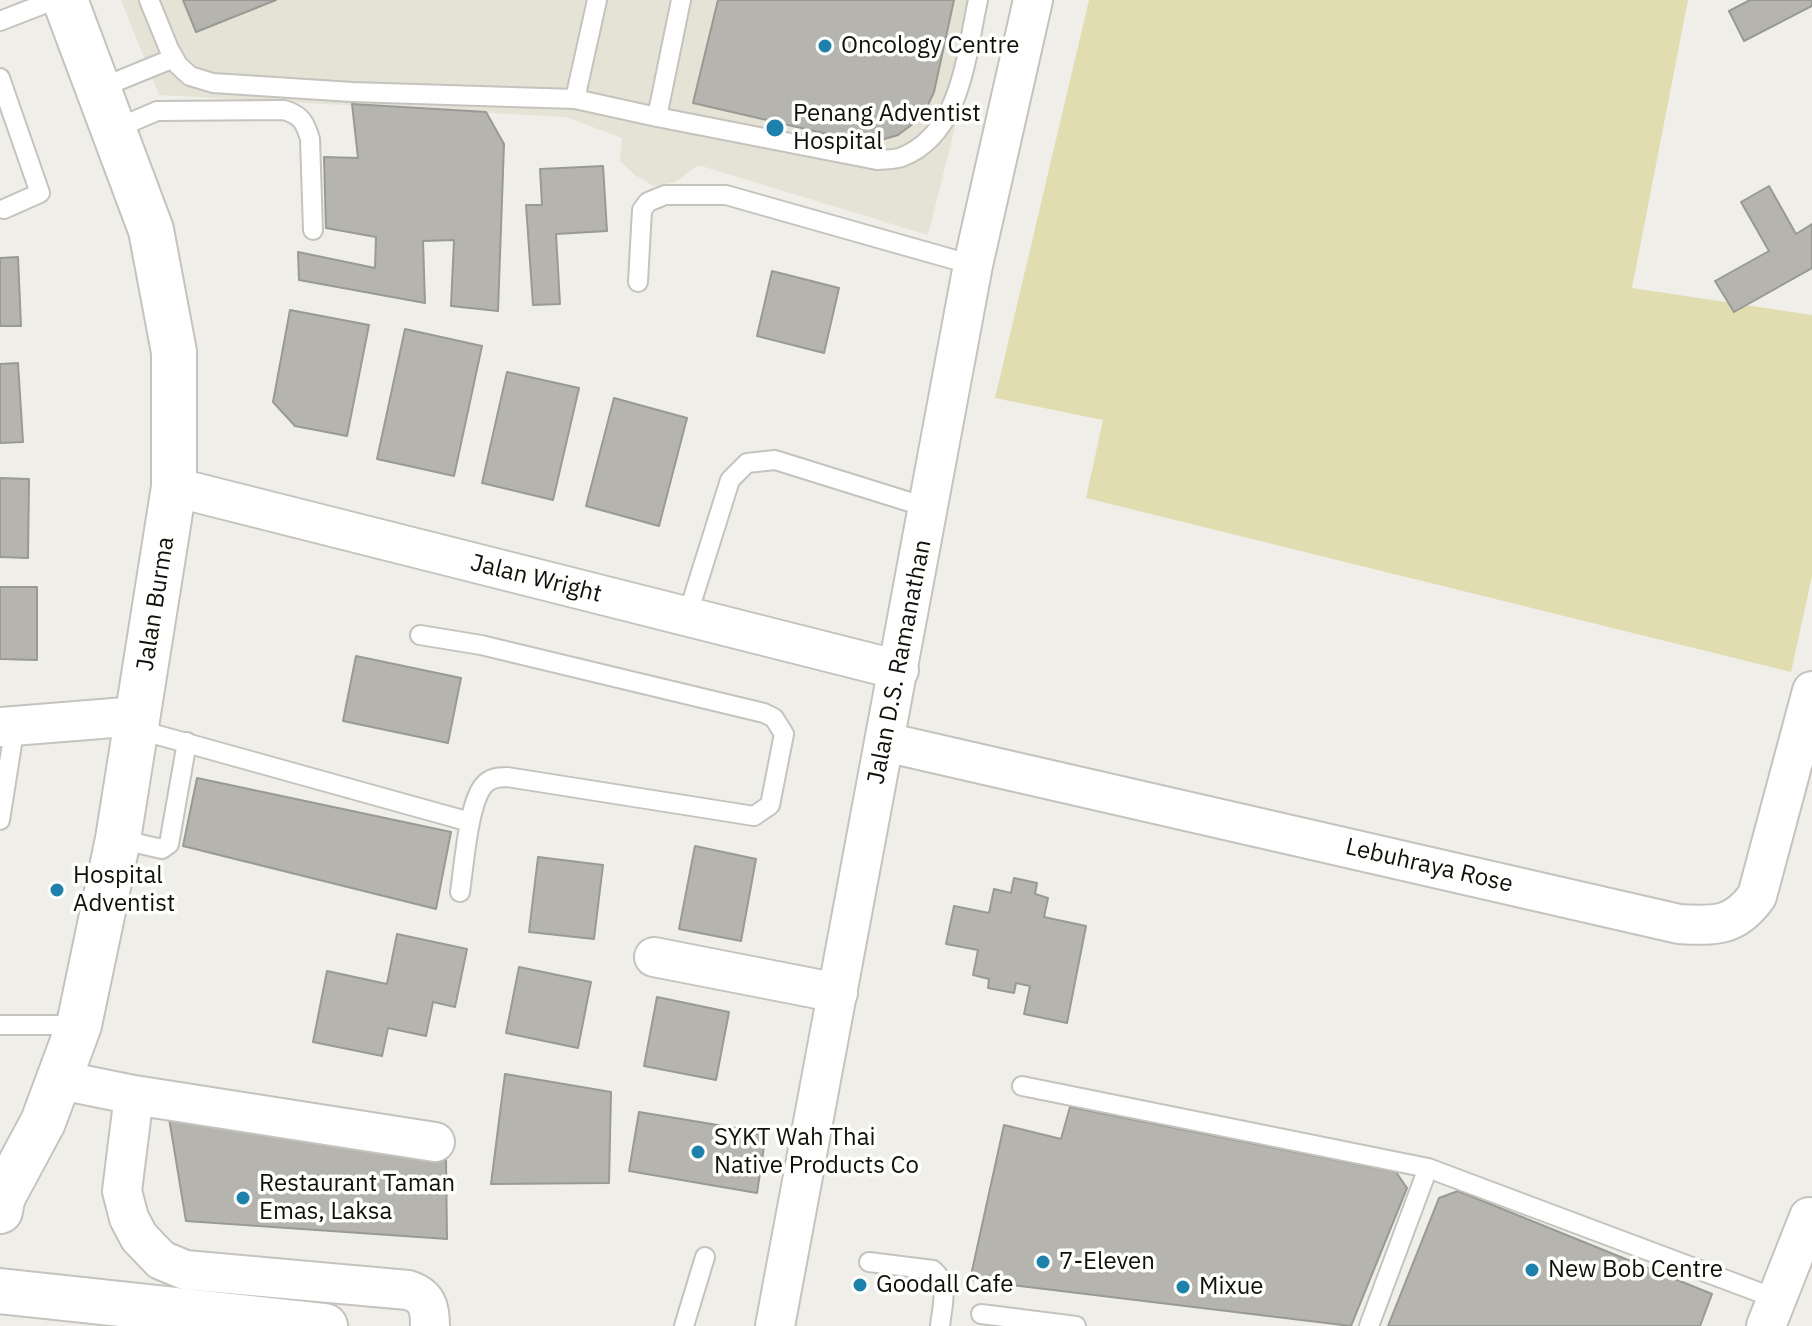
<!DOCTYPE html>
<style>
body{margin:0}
canvas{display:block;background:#efeee9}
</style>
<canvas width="1812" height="1326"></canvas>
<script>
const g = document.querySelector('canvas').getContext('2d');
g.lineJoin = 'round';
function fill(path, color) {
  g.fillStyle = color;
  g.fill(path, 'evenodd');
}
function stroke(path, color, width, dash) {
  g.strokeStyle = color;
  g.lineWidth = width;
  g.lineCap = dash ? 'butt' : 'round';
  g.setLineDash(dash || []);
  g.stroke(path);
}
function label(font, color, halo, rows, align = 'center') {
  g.font = font + ' "IBM Plex Sans",sans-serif';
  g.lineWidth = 7;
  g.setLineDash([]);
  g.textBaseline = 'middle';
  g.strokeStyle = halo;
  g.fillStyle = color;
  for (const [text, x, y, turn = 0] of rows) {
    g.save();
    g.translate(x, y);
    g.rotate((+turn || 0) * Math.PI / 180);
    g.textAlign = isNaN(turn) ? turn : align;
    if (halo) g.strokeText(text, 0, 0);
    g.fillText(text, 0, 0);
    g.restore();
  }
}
const built = new Path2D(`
 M 121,0 L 987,0 L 928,235 L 698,165 L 675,182 L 653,186 L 635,175 L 620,161 L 622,138 L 566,117 L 159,95 Z`);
const green = new Path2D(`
 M 1089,0 L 1688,0 L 1632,288 L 1812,315 L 1812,576 L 1791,672 L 1086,498 L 1103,420 L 995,398 Z`);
const building = new Path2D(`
 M 183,0 L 276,0 L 196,32 Z
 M 718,0 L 954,0 L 934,92 L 926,109 L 914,123 L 898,135 L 881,140 L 862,142 L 693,103 Z
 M 1750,0 L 1812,0 L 1812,6 L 1744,41 L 1729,11 Z
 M 352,104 L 486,112 L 504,144 L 498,311 L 451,306 L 454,240 L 423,241 L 425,303 L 299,280 L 298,252 L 375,268 L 376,237 L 326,228 L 324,157 L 358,158 Z
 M 603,166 L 607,231 L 556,234 L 560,304 L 533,305 L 526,205 L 542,205 L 540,169 Z
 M 1769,186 L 1796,234 L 1812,224 L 1812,268 L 1734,312 L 1715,281 L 1769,251 L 1741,202 Z
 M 18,257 L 21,326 L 0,326 L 0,258 Z
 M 772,271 L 839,288 L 824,353 L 757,336 Z
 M 290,310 L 369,325 L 347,436 L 295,426 L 273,402 Z
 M 405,329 L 482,346 L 454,476 L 377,459 Z
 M 18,363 L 23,442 L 0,443 L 0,364 Z
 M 507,372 L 579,388 L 553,500 L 482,483 Z
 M 614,398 L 687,418 L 659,526 L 586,506 Z
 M 0,478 L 29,479 L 28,558 L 0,557 Z
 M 0,587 L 37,587 L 37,660 L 0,659 Z
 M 356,656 L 461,678 L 448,743 L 343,721 Z
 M 197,778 L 451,832 L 436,909 L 183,846 Z
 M 695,846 L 756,859 L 741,941 L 679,929 Z
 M 538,857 L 603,865 L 594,939 L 529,932 Z
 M 1014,878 L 1037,883 L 1035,894 L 1048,898 L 1044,917 L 1086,926 L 1067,1023 L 1024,1014 L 1030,986 L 1016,983 L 1014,993 L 988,988 L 989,979 L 973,975 L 978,950 L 946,944 L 954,906 L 989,913 L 994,889 L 1011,893 Z
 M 397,934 L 467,949 L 455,1007 L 433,1002 L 426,1036 L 388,1028 L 382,1056 L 313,1042 L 327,971 L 387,984 Z
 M 519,967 L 591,982 L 578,1048 L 506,1033 Z
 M 657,997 L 729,1012 L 716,1080 L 644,1066 Z
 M 505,1074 L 611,1092 L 609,1183 L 491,1184 Z
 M 1070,1107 L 1396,1172 L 1407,1188 L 1351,1326 L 970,1280 L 1004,1125 L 1061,1139 Z
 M 168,1112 L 446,1160 L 447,1239 L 186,1221 Z
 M 639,1112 L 766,1133 L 757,1193 L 629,1171 Z
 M 1458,1191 L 1712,1294 L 1700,1326 L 1388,1326 L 1439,1198 Z`);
const service = new Path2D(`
 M 149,0 L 169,49 L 178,65 L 190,76 L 213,83 L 352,92 L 575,99 L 657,117
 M 681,0 L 657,117 L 877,160 C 885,159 895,160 902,157 C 962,133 966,54 978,0
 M 0,21 L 54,0
 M 0,78 L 40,193 L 4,209
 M 98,89 L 174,58
 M 575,99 L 597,0
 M 113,130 L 157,111 L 284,110 C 301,115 305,122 310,139 L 313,230
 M 638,282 L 642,210 L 648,202 L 665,195 L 726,195 L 973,265
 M 687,617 L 730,480 L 747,463 L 775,460 L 929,508
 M 420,635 L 481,645 L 764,713 L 774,718 L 784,734 L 770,805 L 754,816 L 507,777 C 498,777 490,778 484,785 C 468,803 464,867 460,892
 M 136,729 L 470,822
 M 0,820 L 15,725
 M 118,839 L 162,849 L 169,844 L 187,742
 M 0,1025 L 77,1025
 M 1022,1086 L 1428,1168 L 1777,1299
 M 869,1262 L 933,1270 C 950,1284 942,1306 940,1326
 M 981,1314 L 1076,1326
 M 684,1326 L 705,1257
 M 1369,1326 L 1428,1168`);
const minor = new Path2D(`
 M 174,487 L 899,670
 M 0,727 L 138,716
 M 885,742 L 1679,924 C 1715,926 1735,927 1757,896 L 1812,691
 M 654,957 L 838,993
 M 60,1080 L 134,1095 L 435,1142
 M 134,1095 L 122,1191 L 129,1218 L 139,1237 L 161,1260 L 185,1270 L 408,1290 C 427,1296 430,1307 430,1326
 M 775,1326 L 973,265 L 1033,0
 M 1766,1326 L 1809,1217`);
const secondary = new Path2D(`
 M 0,1202 L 43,1122 L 79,1025 L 118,839 L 174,487 L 174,352 L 151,230 L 65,0`);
const primary = new Path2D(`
 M 0,1211 L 2,1200
 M 0,1291 L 325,1326`);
const markers = [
 [825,46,8,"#1e81ac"],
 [775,128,10,"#1e81ac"],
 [57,890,8,"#1e81ac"],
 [698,1152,8,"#1e81ac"],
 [243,1198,8,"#1e81ac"],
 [1043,1262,8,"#1e81ac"],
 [1532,1270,8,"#1e81ac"],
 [860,1285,8,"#1e81ac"],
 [1183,1287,8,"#1e81ac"]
];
const poiNames = [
 ["Oncology Centre",841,46],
 ["Penang Adventist",793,114],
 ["Hospital",793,142],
 ["Hospital",73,876],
 ["Adventist",73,904],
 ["SYKT Wah Thai",714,1138],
 ["Native Products Co",714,1166],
 ["Restaurant Taman",259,1184],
 ["Emas, Laksa",259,1212],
 ["7-Eleven",1059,1262],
 ["New Bob Centre",1548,1270],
 ["Goodall Cafe",876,1285],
 ["Mixue",1199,1287]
];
const streetNames = [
 ["Jalan Wright",536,579,14],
 ["Jalan Burma",156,604,-81],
 ["Jalan D.S. Ramanathan",900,662,-79],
 ["Lebuhraya Rose",1429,866,13]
];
fill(built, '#e4e3d6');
fill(green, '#e1ddb0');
fill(building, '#b5b4af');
stroke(building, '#9a9a95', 2);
stroke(service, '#c4c3be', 22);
stroke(minor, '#c4c3be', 42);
stroke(secondary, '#c4c3be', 48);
stroke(primary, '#c4c3be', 48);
stroke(service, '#fff', 18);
stroke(minor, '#fff', 38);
stroke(secondary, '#fff', 44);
stroke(primary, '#fff', 44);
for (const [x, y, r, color] of markers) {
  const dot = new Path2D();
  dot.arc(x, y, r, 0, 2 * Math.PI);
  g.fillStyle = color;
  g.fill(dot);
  stroke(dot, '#fffffe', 3);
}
label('24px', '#10100e', '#fffffe', poiNames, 'left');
label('24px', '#10100e', '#fffffe', streetNames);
</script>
